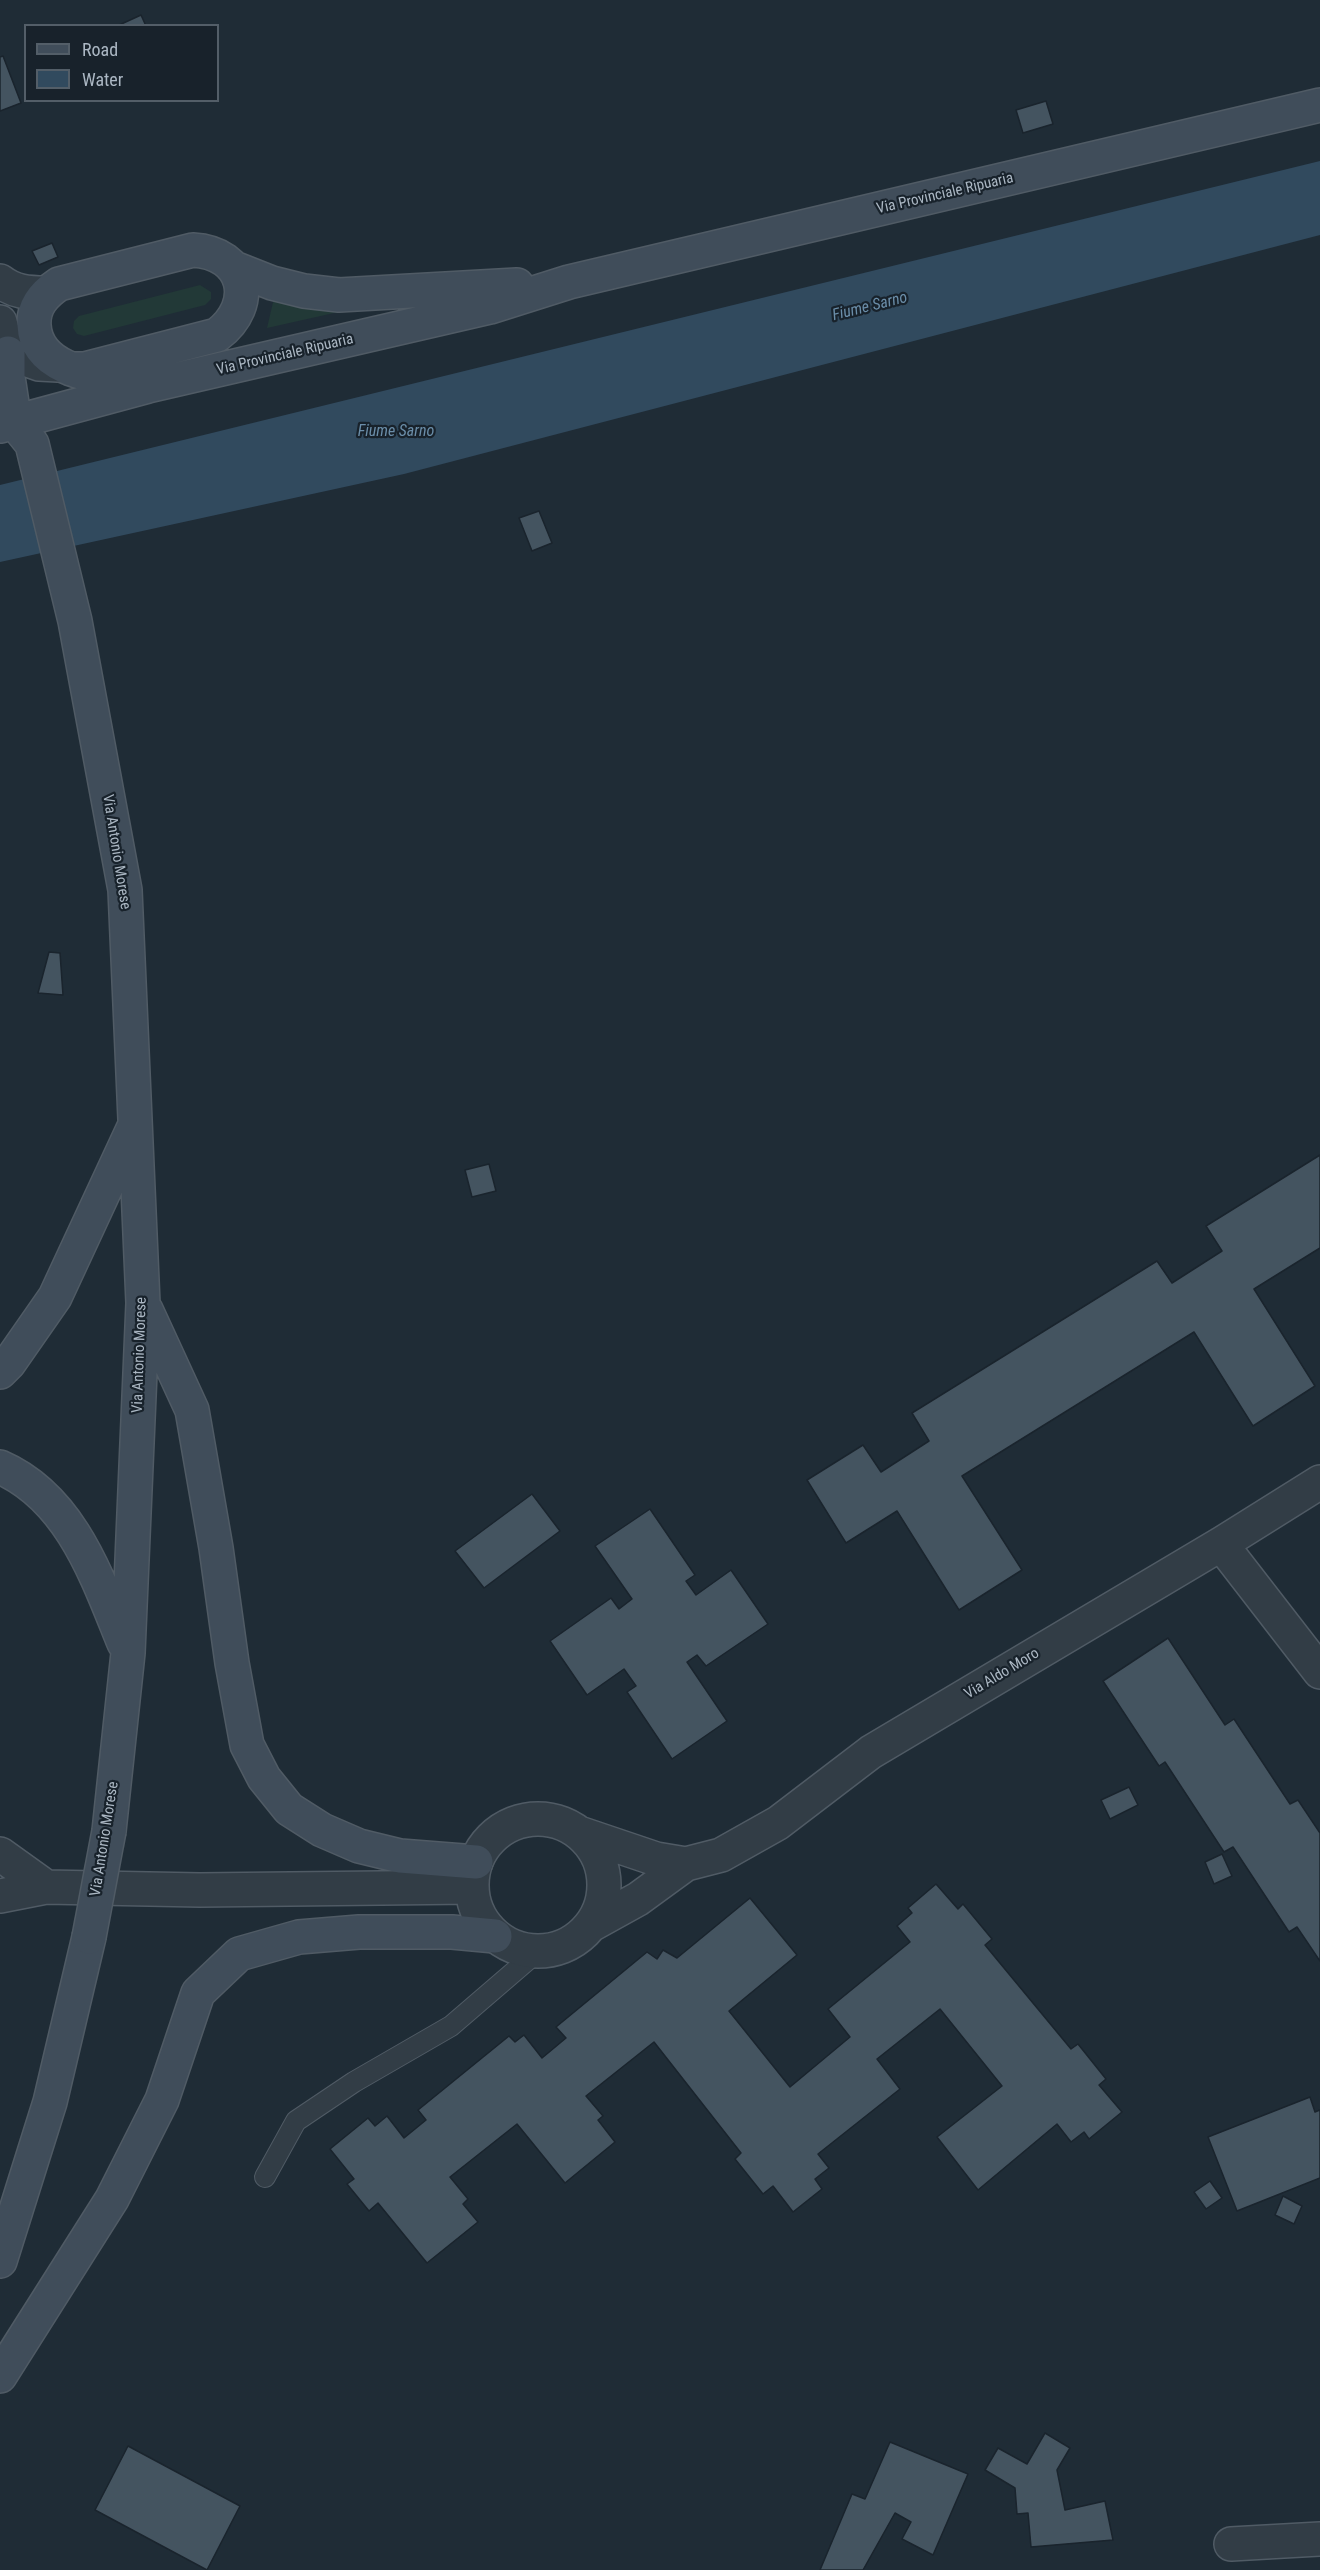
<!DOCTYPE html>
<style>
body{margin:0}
#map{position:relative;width:1320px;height:2570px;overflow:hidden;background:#1f2c36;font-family:"Roboto Condensed",sans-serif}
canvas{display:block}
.legend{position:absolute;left:24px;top:24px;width:195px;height:78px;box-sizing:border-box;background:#18222b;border:2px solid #535e68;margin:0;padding:8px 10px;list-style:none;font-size:18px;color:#acb8c4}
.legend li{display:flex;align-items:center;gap:12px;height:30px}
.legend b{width:30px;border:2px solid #535e68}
</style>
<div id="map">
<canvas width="1320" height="2570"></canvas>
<ul class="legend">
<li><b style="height:8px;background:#404d5a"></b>Road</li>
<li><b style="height:16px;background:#314a5e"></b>Water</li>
</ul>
</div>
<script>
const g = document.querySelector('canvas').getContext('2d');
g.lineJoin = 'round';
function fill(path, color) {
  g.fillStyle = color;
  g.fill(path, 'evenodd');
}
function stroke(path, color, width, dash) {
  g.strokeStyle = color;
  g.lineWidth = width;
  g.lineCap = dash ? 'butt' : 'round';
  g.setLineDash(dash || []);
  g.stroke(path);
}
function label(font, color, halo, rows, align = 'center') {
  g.font = font + ' "Roboto Condensed",sans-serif';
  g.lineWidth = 4.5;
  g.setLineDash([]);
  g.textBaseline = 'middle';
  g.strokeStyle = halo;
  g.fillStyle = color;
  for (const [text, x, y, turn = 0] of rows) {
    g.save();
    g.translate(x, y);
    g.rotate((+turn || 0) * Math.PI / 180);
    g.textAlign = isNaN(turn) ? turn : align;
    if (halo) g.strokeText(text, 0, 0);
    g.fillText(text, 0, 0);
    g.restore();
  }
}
const green = new Path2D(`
 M 200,285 L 211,292 L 211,299 L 205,305 L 84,336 L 77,334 L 73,328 L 74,321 L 79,316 Z
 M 274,298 L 343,311 L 267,328 Z`);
const water = new Path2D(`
 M 1320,161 L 1320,235 L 404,474 L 0,562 L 0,485 Z`);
const building = new Path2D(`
 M 141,15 L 146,26 L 117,26 Z
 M 3,56 L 21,103 L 0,111 L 0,57 Z
 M 1046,101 L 1053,124 L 1023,133 L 1016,110 Z
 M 52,243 L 58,257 L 39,265 L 32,251 Z
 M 539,511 L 552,543 L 532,551 L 519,518 Z
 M 49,952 L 60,953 L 63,995 L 38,993 Z
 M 1320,1155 L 1320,1248 L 1254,1289 L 1315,1386 L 1253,1426 L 1194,1332 L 962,1476 L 1022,1570 L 959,1610 L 897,1511 L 846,1543 L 807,1480 L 863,1445 L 881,1472 L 929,1441 L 912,1413 L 1157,1261 L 1172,1283 L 1222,1251 L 1206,1226 Z
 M 489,1164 L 496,1191 L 472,1197 L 465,1170 Z
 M 532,1494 L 560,1531 L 484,1588 L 455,1551 Z
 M 650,1509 L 695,1575 L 686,1581 L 696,1595 L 731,1570 L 768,1624 L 706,1666 L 697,1655 L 687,1662 L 727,1721 L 672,1759 L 627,1692 L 636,1686 L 624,1669 L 587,1695 L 550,1641 L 611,1598 L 619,1609 L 632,1599 L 595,1546 Z
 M 1168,1638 L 1225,1725 L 1234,1719 L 1290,1804 L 1298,1800 L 1320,1833 L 1320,1961 L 1297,1927 L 1289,1932 L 1233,1847 L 1224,1852 L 1165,1762 L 1159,1766 L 1103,1681 Z
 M 1129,1787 L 1138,1805 L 1110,1819 L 1101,1800 Z
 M 1222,1854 L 1232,1876 L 1214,1884 L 1205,1862 Z
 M 936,1884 L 958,1909 L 963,1904 L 992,1939 L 985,1945 L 1071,2049 L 1078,2044 L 1106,2079 L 1099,2085 L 1122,2112 L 1089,2139 L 1084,2132 L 1071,2142 L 1057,2124 L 978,2190 L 937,2137 L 1002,2086 L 940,2009 L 877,2059 L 900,2089 L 818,2154 L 829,2168 L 815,2179 L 822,2189 L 793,2212 L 773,2186 L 763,2194 L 735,2159 L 741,2153 L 654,2042 L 586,2096 L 603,2116 L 598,2120 L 615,2142 L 565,2183 L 517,2124 L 450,2177 L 468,2199 L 463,2204 L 478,2222 L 427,2263 L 378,2203 L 369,2211 L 347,2184 L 354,2179 L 330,2149 L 368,2118 L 375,2126 L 387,2116 L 404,2138 L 426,2120 L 418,2110 L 509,2036 L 515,2042 L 524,2035 L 542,2058 L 566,2038 L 556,2027 L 647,1952 L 657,1959 L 663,1950 L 677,1958 L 750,1898 L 797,1955 L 729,2011 L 790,2087 L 850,2037 L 828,2009 L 910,1942 L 897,1926 L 912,1913 L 908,1908 Z
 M 1310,2097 L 1315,2112 L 1320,2110 L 1320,2178 L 1237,2211 L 1208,2137 Z
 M 1210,2181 L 1222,2198 L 1206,2209 L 1194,2192 Z
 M 1283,2196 L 1302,2206 L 1294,2224 L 1275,2215 Z
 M 1045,2433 L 1070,2448 L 1057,2470 L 1065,2510 L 1105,2501 L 1113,2540 L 1031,2547 L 1028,2513 L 1017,2514 L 1015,2488 L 985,2470 L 998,2448 L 1027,2464 Z
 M 890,2442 L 968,2474 L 933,2555 L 902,2539 L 911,2522 L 895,2513 L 863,2570 L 820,2570 L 852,2494 L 865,2499 Z
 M 128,2446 L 240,2506 L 207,2570 L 95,2510 Z`);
const lane = new Path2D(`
 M 265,2177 L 296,2121 L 354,2082 L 451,2026 L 537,1952`);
const street = new Path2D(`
 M 0,281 C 14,292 28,293 46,293
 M 0,322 L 8,353 L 39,364 L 58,365
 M 1221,1544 L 1320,1672
 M472 1885a66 66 0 1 1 132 0a66 66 0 1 1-132 0Z
 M 579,1833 L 656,1859 L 686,1864 L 721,1855 L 778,1823 L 871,1752 L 1221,1544 L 1320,1482
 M 0,1854 L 46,1887
 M 0,1896 L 46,1887 L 200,1890 L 472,1887
 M 591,1925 L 638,1899 L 686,1864
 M 1231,2544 L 1320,2539`);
const secondary = new Path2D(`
 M 234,268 L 272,283 L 304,291 L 339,295 L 517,285
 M 8,353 L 8,377 L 15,423
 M 71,369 L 85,369 L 217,335 C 258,304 246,253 193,250 L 59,284 C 44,294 33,306 34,325 C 36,375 107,377 145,385
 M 15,423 L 32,444 L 75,621 L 125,890 L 143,1303 L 128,1653 L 109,1831
 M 0,426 L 148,386 L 490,307 L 569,282 L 1320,105
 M 146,1310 L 192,1410 L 216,1548 L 232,1663 L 247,1745 L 264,1778 L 289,1809 L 322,1830 L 359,1846 L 400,1856 L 476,1862
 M 0,1372 L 9,1363 L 55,1297 L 133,1129
 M 0,1467 C 71,1498 97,1577 124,1643
 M 0,2261 L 50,2102 L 89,1937
 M 0,2376 L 112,2199 L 162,2100 L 198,1993 L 239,1954 L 299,1937 L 359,1932 L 452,1932 L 495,1936`);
const secondaryBridge = new Path2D(`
 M 89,1937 L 109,1831`);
const streetNames = [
 ["Via Provinciale Ripuaria",945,194,-13],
 ["Via Provinciale Ripuaria",285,355,-13],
 ["Via Antonio Morese",116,852,81],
 ["Via Antonio Morese",140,1355,-88],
 ["Via Aldo Moro",1002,1674,-31],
 ["Via Antonio Morese",105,1839,-81]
];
const waterNames = [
 ["Fiume Sarno",870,307,-14],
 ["Fiume Sarno",396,432]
];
fill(green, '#223937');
fill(water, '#314a5e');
fill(building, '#445460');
stroke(building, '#1a242d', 1.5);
stroke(lane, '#505b65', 22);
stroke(street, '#505b65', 36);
stroke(secondary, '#505b65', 36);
stroke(lane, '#323d46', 20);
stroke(street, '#323d46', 33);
stroke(secondary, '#404d5a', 33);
stroke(secondaryBridge, '#505b65', 36, []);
stroke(secondaryBridge, '#404d5a', 33);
label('15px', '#acb8c4', '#18222b', streetNames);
label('italic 16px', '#6b8ea9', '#18222b', waterNames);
</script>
